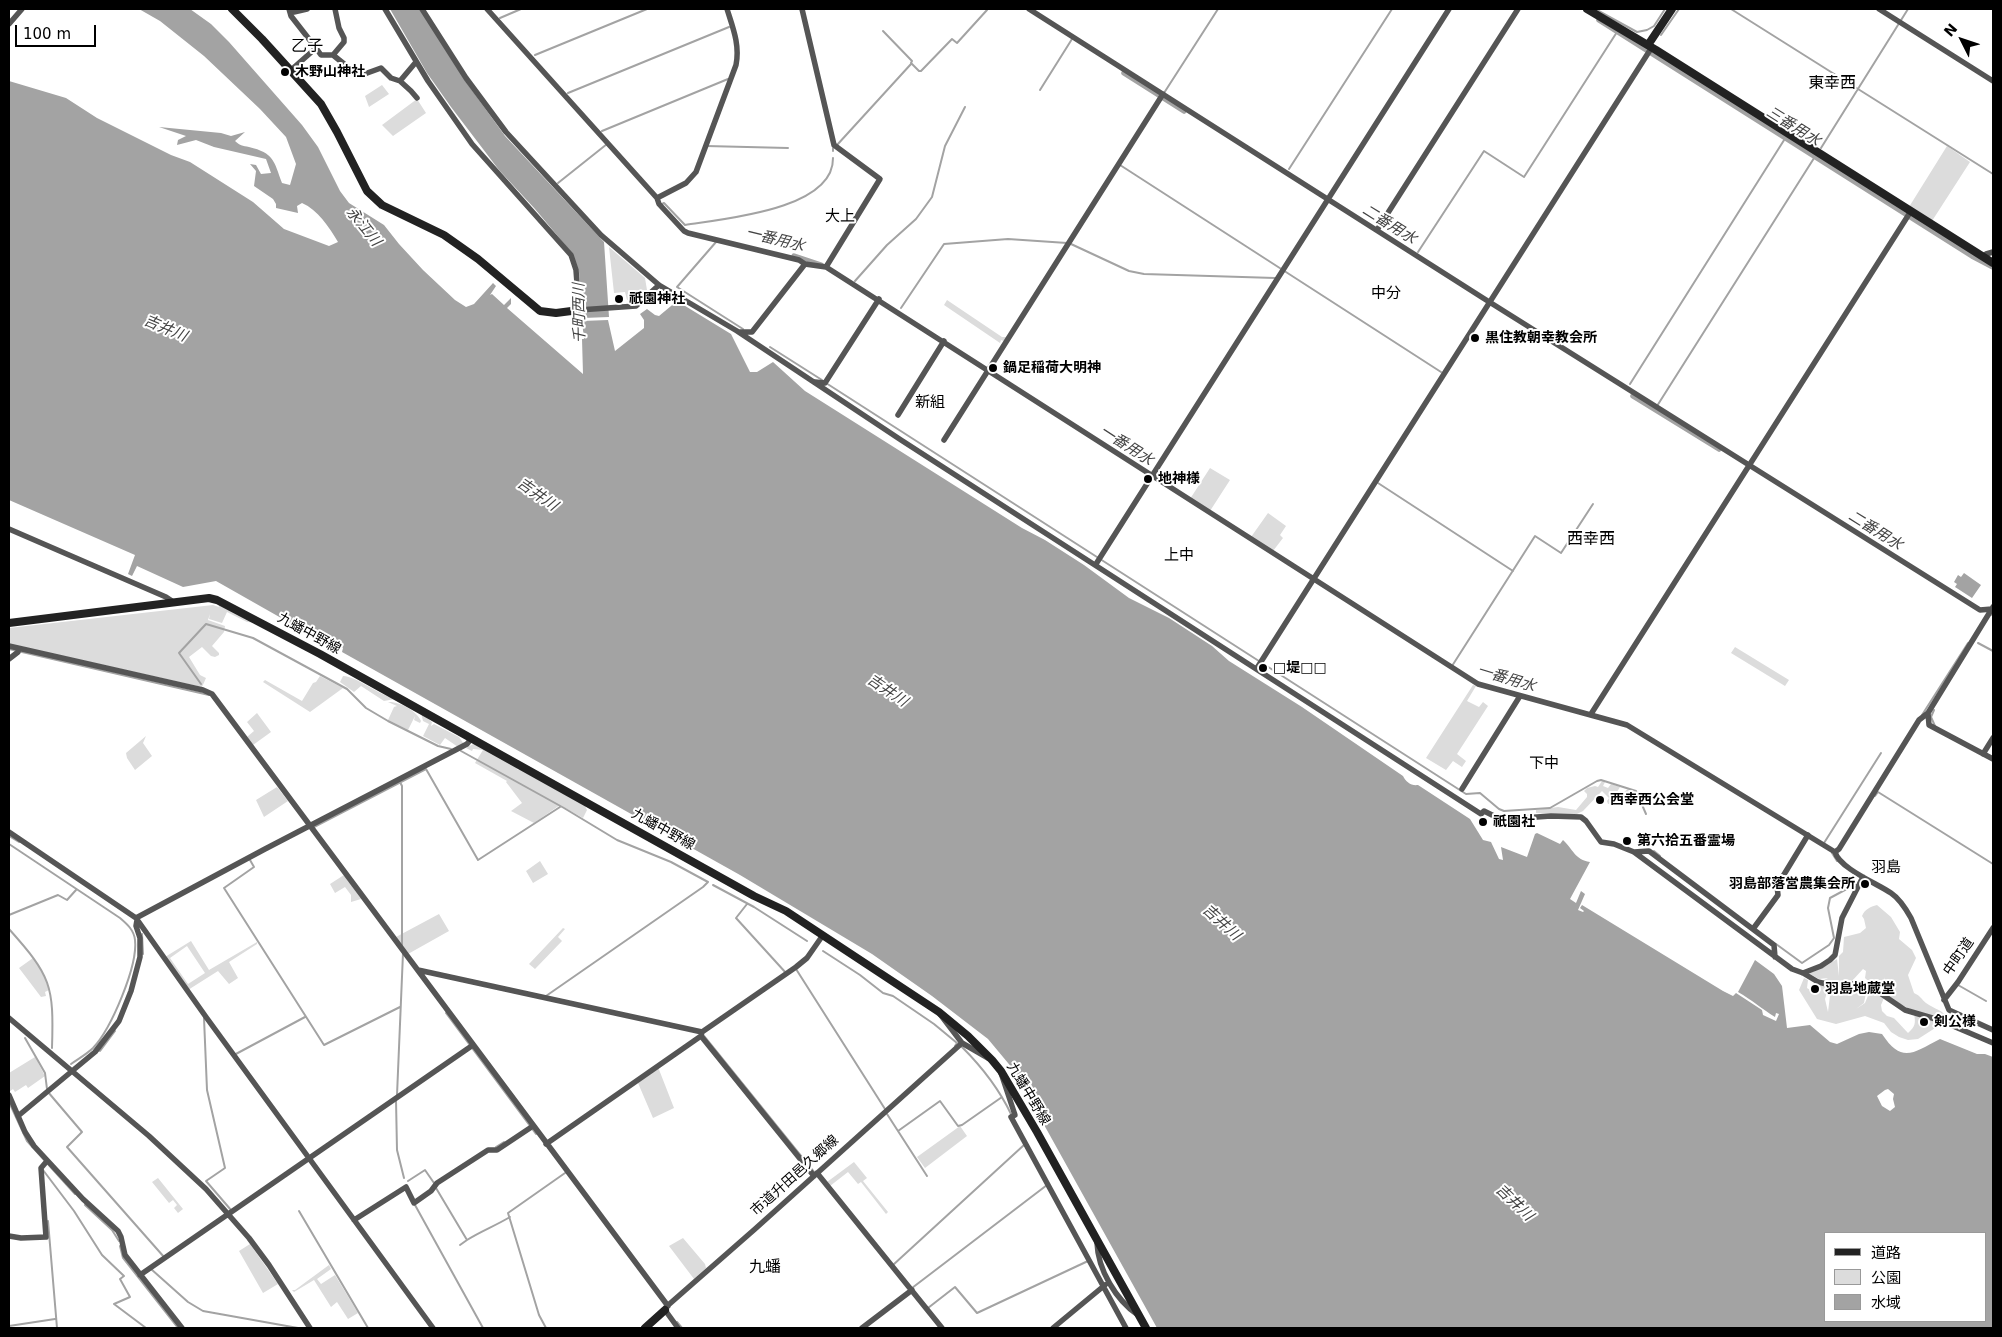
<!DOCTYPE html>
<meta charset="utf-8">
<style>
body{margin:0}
#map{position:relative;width:2002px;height:1337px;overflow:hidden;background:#fff;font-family:"DejaVu Sans","Noto Sans JP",sans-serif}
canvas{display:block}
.frame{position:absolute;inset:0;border:10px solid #000;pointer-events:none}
.legend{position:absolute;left:1824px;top:1232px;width:162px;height:90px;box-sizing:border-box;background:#fff;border:1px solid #999;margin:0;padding:6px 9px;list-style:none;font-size:15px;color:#000}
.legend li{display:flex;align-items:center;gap:10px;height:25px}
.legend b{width:25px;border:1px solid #999}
.north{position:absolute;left:1937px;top:15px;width:50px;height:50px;-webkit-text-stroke:4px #fff;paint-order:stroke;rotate:311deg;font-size:14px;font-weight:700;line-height:20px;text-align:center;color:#000}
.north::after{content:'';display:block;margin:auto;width:18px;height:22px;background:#000;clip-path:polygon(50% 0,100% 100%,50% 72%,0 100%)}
.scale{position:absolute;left:15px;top:25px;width:81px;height:22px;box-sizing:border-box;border:2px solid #000;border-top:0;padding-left:6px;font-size:15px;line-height:18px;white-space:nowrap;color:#000;-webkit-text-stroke:4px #fff;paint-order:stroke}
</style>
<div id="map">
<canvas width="2002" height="1337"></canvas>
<div class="frame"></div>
<ul class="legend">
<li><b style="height:6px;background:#222"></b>道路</li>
<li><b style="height:14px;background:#dcdcdc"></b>公園</li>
<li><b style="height:14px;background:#a3a3a3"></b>水域</li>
</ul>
<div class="north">N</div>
<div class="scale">100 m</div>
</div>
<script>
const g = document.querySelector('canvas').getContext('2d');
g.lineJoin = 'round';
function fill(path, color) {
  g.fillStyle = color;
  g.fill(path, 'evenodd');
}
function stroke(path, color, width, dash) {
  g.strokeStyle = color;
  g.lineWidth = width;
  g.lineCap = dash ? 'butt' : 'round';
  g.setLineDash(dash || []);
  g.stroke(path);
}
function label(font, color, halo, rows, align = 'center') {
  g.font = font + ' "DejaVu Sans","Noto Sans JP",sans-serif';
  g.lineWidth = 4;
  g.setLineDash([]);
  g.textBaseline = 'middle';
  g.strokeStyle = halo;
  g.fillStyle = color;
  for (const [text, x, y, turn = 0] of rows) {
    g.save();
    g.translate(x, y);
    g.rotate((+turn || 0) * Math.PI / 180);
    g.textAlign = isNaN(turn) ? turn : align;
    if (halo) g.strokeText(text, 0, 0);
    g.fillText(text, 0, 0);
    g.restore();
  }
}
const green = new Path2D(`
 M 382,85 L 389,94 L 369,107 L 365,96 Z
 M 417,99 L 426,113 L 393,136 L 382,125 Z
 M 1947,146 L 1970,162 L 1932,221 L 1909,207 Z
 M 609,247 L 645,278 L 647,290 L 635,299 L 627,300 L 625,292 L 614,293 Z
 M 947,300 L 1002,337 L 1007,337 L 1004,341 L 1001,340 L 1000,343 L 944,305 Z
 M 1210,468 L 1230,480 L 1210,511 L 1190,499 Z
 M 1268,513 L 1286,526 L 1280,535 L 1283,538 L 1273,551 L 1251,537 Z
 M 218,603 L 258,623 L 247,622 L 227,612 L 222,623 L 209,619 L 210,614 L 208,620 L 225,626 L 224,632 L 212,646 L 219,653 L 219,655 L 215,657 L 211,656 L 202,647 L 189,657 L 200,675 L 206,678 L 202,687 L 9,644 L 9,628 L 213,605 L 219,607 Z
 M 1735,647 L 1789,680 L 1785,686 L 1731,653 Z
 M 320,676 L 343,688 L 310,712 L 263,682 L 265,680 L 302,701 L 313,683 L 316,682 Z
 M 343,676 C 358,677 377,694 395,699 L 384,701 L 361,686 L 354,692 L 340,682 Z
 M 1473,685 L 1476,686 L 1467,701 L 1479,707 L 1483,702 L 1488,706 L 1457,754 L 1466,761 L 1462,767 L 1453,761 L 1446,770 L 1426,758 Z
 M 388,702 C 399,701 417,711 421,721 L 420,723 L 414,720 L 415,716 L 408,730 L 388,720 L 394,707 L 397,706 Z
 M 257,713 L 271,732 L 253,745 L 247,737 L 254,731 L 247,722 Z
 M 421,713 L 432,722 L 431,726 L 434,724 L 459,737 L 464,744 L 458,747 L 445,738 L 440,745 L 423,736 L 429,724 L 423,721 Z
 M 146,736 L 143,743 L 152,756 L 135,770 L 127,758 L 126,753 Z
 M 475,743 L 518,768 L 517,770 L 519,769 L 585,806 L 587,810 L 583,818 L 560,805 L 534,823 L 511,811 L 522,803 L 506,782 L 507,781 L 475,763 L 483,750 L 473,749 L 472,751 L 466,748 Z
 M 1602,781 L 1605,782 L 1603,786 L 1608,788 L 1611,784 L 1620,787 L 1617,792 L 1620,795 L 1628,789 L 1629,790 L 1627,796 L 1613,803 L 1608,804 L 1607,801 L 1609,798 L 1602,791 L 1583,811 L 1575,815 L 1536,813 L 1536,810 L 1558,807 L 1576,810 L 1587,797 L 1587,794 L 1584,791 L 1587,788 L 1595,786 L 1598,787 Z
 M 277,787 L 288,801 L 264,817 L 256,800 Z
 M 540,861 L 548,874 L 533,883 L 526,871 Z
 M 344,875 L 361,899 L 351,902 L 351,895 L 345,887 L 335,893 L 330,884 Z
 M 1877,905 L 1891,917 L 1900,932 L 1899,939 L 1912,950 L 1916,958 L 1908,975 L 1914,993 C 1921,996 1921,999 1926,1003 C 1934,1009 1944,1010 1949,1020 C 1921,1015 1908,1009 1883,994 L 1884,989 L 1888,989 L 1884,977 L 1886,988 L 1876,988 L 1865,978 L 1866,971 L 1863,969 L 1852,981 L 1839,983 L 1822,981 L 1828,978 L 1819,979 L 1810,974 L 1810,973 L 1826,966 L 1837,959 L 1839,976 L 1839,956 L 1843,952 L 1844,937 L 1860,933 L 1866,928 L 1864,919 L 1862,916 C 1865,909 1870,907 1877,905 Z
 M 439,914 L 449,931 L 408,954 L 396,937 Z
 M 563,928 L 565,929 L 558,937 L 562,941 L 535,969 L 529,964 Z
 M 191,941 L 209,970 L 257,942 L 257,944 L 229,962 L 238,978 L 229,984 L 218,971 L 188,990 L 165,957 ZM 187,946 L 205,973 L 188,984 L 170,958 Z
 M 33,958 L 44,975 L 49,990 L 45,992 L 46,996 L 41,997 L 19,968 Z
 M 1804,978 L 1808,980 L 1807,988 L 1815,993 L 1821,985 L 1829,986 L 1825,999 L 1828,1012 L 1831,987 L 1854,986 L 1866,993 L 1864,1003 L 1856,1009 L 1865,1003 L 1870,991 L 1884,998 L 1881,1005 L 1882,1011 L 1887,1016 L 1894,1018 L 1908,1033 C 1915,1027 1916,1023 1914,1014 L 1943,1023 L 1918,1039 L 1908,1040 L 1899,1037 L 1891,1032 L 1884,1023 L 1865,1016 L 1836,1024 L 1817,1019 L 1799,990 Z
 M 35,1057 L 45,1076 L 28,1088 L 26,1085 L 15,1092 L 13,1089 L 9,1092 L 9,1073 Z
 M 658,1067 L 674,1108 L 653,1118 L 638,1083 Z
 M 960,1126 L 967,1136 L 925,1168 L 917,1157 Z
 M 854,1162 L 867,1178 L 863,1181 L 888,1212 L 886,1214 L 861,1182 L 858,1184 L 848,1172 L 830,1186 L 827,1182 Z
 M 158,1178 L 183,1209 L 178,1213 L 174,1208 L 177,1205 L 173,1200 L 169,1203 L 152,1182 Z
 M 683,1238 L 705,1264 L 706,1268 L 694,1279 L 669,1246 Z
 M 250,1244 L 278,1284 L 263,1293 L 239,1251 Z
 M 329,1265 L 331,1269 L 317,1279 L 321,1284 L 335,1275 L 358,1313 L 348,1319 L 337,1302 L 331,1307 L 314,1280 L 294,1292 L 292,1290 L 295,1290 Z`);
const water = new Path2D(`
 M 139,9 L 190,9 L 211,24 L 229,42 L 302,125 L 318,147 L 340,191 L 349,203 L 384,225 L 399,244 L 423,270 L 455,300 L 466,307 L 474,304 L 493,283 L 496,286 L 490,295 L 492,294 L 504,305 L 511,298 L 511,304 L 507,308 L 583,374 L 582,339 L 584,339 L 582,321 L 608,320 L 615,351 L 644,328 L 644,320 L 640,314 L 647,309 L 655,315 L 659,316 L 677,301 L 731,334 L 750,372 L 757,372 L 773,362 L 805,391 L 1022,528 L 1045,540 L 1084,565 L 1129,598 L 1169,618 L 1212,646 L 1229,661 L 1302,707 L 1403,776 C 1406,782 1411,786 1418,785 L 1470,819 L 1483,840 L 1491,842 L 1499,859 L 1503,860 L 1501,847 L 1527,857 L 1535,834 L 1537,833 L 1560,844 L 1563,840 C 1573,849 1575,860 1590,862 L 1570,899 L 1576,903 L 1581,891 L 1585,894 L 1578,910 L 1583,912 L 1584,911 L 1580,908 L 1582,905 L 1723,991 L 1733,996 L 1736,993 L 1762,1010 L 1763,1015 L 1776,1021 L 1779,1014 L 1776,1013 L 1775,1017 C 1762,1009 1752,1000 1738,992 L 1755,960 L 1774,974 L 1782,986 L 1787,1028 L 1810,1025 L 1830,1042 L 1837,1044 L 1859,1034 L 1869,1032 L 1882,1034 C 1902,1064 1913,1053 1940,1039 L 1977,1054 L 1985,1054 L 1993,1057 L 1993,1328 L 1157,1328 L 1013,1069 L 988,1039 L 932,996 L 872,954 L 740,875 L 342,652 L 343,648 L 338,644 L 334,648 L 216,581 L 183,587 L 137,566 L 132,576 L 128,574 L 135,555 L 9,500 L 9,81 L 66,98 L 97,118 L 171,155 L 190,162 L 253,202 L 284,229 L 329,246 L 338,242 C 329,227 318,210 302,203 L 297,206 L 298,213 L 276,208 L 276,204 L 273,199 L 254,186 L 256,171 L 250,164 L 256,165 L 261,174 L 271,173 L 266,159 L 214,147 L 196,140 L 177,145 L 178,140 L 186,136 L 159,127 L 221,133 L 231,136 L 245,132 L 235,141 C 239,145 243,146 249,147 C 274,153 274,161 282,183 L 290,185 L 296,164 L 286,137 L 260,109 L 204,56 L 160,21 ZM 1888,1089 L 1894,1094 L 1893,1099 L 1895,1107 L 1890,1111 L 1882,1106 L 1877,1096 L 1885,1090 ZM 1986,1233 L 1986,1321 L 1826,1321 L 1826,1233 Z
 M 390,9 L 420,9 L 466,82 L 505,136 L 604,242 L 609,317 L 583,318 L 579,272 L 572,253 L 535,209 L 499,170 L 451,107 L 427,73 Z
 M 1964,573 L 1981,585 L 1972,598 L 1955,587 L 1957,584 L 1954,582 L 1958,575 L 1961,577 Z`);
const stream = new Path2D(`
 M 1595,9 L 1637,32 L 1647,30 L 1654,26 L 1665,9
 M 1731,9 L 1993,174
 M 500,18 L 521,9
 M 883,31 L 912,61 L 911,63 L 919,71 L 921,71 L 952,39 L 957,43 L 987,10
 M 1661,35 L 1679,9
 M 535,55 L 647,9
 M 1040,90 L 1072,39
 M 568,93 L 729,27
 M 1164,93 L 1218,9
 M 602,131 L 728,79
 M 837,145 L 911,64
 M 706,146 L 788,148
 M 833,148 L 833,151
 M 1821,148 L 1908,9
 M 1120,165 L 1441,372
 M 1289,169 L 1392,9
 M 558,183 L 607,144
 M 662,204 L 664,203 L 685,225 C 722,219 834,210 833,158
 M 716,242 L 677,287 L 743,329
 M 1071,244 L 1129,271 L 1144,274 L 1275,278
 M 1418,252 L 1484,151 L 1524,177 L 1617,32
 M 855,281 L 887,245 L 916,219 L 932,197 L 945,146 L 965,107
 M 901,308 L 944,244 L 1008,239 L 1067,243
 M 770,347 L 822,380
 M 826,383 L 1466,794 L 1480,793 L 1499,809 L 1504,811 L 1550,808 L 1597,781 L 1601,780 L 1636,791 L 1646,814
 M 1630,384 L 1786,137
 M 1657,406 L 1816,155
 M 1378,483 L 1513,571
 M 1992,615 L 1993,615
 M 1978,643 L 1993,651
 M 9,649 L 209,695
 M 1452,666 L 1535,536 L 1561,553 L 1593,504
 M 201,684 L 179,653 L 206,624 L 253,638 L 347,689 L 366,708 L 388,721 L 438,746 L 451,749
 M 1934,710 L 1931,717 L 1935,726
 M 1922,715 L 1968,643
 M 461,751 L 564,808 L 617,840 L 671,862 L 708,882 L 703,887 L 546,996
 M 400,782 L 402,786 L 402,945
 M 1875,796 L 1878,792 L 1993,864
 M 314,827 L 426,769 L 478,860 L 560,807
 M 9,836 L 19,842
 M 1824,843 L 1881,753
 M 9,844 L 120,918 C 127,924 134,930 135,940 C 138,966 111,1029 93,1048 C 87,1054 78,1059 71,1064
 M 1654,851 L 1660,856
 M 1832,853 L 1837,861
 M 250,860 L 254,867 L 224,888 L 324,1045 L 400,1007
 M 713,885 L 754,907 L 807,941
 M 747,904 L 736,918 L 786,973
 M 9,915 L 58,895 L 67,900 L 76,890
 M 9,929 C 51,976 54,985 52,1048
 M 142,934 L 143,954
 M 1776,944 L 1802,963 L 1829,945 L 1834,938 L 1828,908 L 1830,898 L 1856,884
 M 823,951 L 860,975 L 883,993 L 893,996 L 934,1024 L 957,1043 L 955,1046
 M 796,969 L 885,1109
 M 1958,985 L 1986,1001
 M 446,1013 L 536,1134
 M 204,1018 L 207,1090 L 225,1168 L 206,1181 L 231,1210
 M 704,1036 L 814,1172
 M 25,1038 L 45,1073 L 47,1089
 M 962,1047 C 982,1067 999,1089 1011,1114
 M 100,1051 L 115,1031
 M 234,1055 L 305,1017
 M 48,1092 L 82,1132 L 67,1147 L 164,1257
 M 397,1095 L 403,953
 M 396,1100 L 397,1150 L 404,1178
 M 9,1102 L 27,1141 L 75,1194
 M 887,1114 L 927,1176
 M 898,1131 L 940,1101 L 958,1126 L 962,1125 L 1002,1097
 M 496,1147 L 504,1142
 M 43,1170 L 74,1211 L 102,1255 L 124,1276 L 120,1279 L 130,1297 L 114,1304 L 146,1328
 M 408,1181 L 425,1170 L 434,1183
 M 436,1188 L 467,1240 C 481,1231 495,1226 510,1217
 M 85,1205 L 112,1230 L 119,1241
 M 415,1205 L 483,1328
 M 299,1211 L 368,1328
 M 48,1221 L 57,1328
 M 460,1245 L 467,1240
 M 120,1246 L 123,1258 L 178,1328
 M 893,1265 L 1024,1145
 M 151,1269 L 188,1302 L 203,1311 L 298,1328
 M 912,1288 L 1047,1185
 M 928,1308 L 955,1287 L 977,1313 L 1088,1261
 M 677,1322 L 682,1328
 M 9,1326 L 55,1319
 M 546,1328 L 539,1315 L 508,1213 L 565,1173`);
const canal = new Path2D(`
 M 1599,20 L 1972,256 L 1993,267
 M 1124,73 L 1184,111
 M 794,256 L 821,265
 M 1633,396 L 1719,449`);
const street = new Path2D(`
 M 289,9 L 291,16 L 316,48
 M 335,9 L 339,28 L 344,38 L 344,42 L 333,55 L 359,76 L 381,68 L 391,78 L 400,81 L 416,62
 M 385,9 L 428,81 L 472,144 L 571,255 L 576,270 L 579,310 L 636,306 L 659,285
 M 422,9 L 466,78 L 506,132 L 601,235 L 659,285 L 737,331 L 901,440 L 1481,814 L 1484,811 L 1498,818 L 1509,819 L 1551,816 L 1581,817 L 1586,821 L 1601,842 L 1614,844 L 1634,852 L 1792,969 L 1803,973 L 1818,982 L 1831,985 L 1854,984 L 1880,993 L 1905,1010 L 1939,1020 L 1993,1043
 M 487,9 L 657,198 L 659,204 L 684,231 L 688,233 L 799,260 L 805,264 L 826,267 L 1478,684 L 1627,725 L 1835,852 C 1839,868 1878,884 1891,893 C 1900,899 1906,909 1911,918 L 1949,1010 L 1993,1030
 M 802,9 L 834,145 L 880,179 L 826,267
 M 1029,9 L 1483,298 L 1980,610 L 1992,609
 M 1879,9 L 1993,81
 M 290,11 L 294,12 L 307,9
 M 9,24 L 22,9
 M 291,70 L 316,48 L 321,55 L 333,55
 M 400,81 L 411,91 L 417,98
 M 657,198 L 686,183 L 696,172 L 736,65 C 740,45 733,28 727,9
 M 1377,230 L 1518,9
 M 1983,256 L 1986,254 L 1993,252
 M 739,332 L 752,332 L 805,264
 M 815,382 L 825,383 L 879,299
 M 898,415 L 944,341
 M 944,440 L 1163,94
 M 9,529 L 166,597 L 175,603
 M 1096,564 L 1449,9
 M 9,646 L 203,690 L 212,694 L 668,1306
 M 9,659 L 18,652 L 18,649
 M 1257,668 L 1652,47
 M 1928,713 L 1929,725 L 1993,759
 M 1591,714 L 1911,211
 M 1983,754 L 1993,738
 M 1462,789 L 1520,696
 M 9,832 L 136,918 L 206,1017 L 433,1328
 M 1634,852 L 1649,851 L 1774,945 L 1775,957
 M 1835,852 L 1839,849 L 1919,720 L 1928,713 L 1993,607
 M 136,918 L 265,849 L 467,744 L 471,739
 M 1753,929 L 1778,895 L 1777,886 L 1808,835
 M 418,970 L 702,1032
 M 1803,973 L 1821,966 L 1830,960 L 1835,955 L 1842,918 L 1863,877
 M 1944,1000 L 1958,982 L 1993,928
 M 940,1014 L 962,1043 L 988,1058
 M 9,1018 L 149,1136 L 206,1189 L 249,1238 L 269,1265 L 310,1328
 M 701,1036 L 814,1176
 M 1001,1073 L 1015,1115 L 1011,1117 L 1126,1328
 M 9,1095 L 25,1132 L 34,1146 L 83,1199 L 118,1231 L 121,1237 L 125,1255 L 182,1328
 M 18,1116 L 95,1052 L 119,1021 L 131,991 L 140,957 L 140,938 L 136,926 L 137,920
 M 546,1144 L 701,1036 L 702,1032 L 796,967 L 807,958 L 823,935
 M 817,1173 L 942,1328
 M 354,1220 L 406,1187 L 414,1203 L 431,1191 L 437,1183 L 488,1150 L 497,1150 L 533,1126
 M 9,1236 L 21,1238 L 46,1237 L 41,1168 L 47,1161
 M 1097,1243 C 1098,1270 1116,1300 1138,1315
 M 140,1275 L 473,1045
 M 678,1328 L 665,1310 L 666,1307 L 755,1229 L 962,1043
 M 862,1328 L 912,1290
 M 1053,1328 L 1105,1285`);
const secondary = new Path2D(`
 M 232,9 L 262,39 L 321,104 L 337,132 L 367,191 L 382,205 L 444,235 L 478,259 L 540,311 L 556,313 L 579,310
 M 1587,9 L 1656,50 L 1993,263
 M 1648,45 L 1672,9
 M 9,623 L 209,598 L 217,600 L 320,654 L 754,896 L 786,911 L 939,1012 L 968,1036 L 992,1060 L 1001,1071 L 1037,1132 L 1146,1328
 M 645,1328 L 665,1310`);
const markers = [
 [285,72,5,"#000"],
 [619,299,5,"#000"],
 [1475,338,5,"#000"],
 [993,368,5,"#000"],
 [1148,479,5,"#000"],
 [1263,668,5,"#000"],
 [1600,800,5,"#000"],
 [1483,822,5,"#000"],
 [1627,841,5,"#000"],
 [1865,884,5,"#000"],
 [1815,989,5,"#000"],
 [1924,1022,5,"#000"]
];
const poiNames = [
 ["木野山神社",295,72],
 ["祇園神社",629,299],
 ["黒住教朝幸教会所",1485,338],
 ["鍋足稲荷大明神",1003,368],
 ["地神様",1158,479],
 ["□堤□□",1273,668],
 ["西幸西公会堂",1610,800],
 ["祇園社",1493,822],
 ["第六拾五番霊場",1637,841],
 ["羽島部落営農集会所",1855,884,"right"],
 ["羽島地蔵堂",1825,989],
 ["剣公様",1934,1022]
];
const streetNames = [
 ["九蟠中野線",309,634,29],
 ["九蟠中野線",663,830,29],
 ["中町道",1959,957,-55],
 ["九蟠中野線",1028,1094,59],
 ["市道升田邑久郷線",795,1176,-42]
];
const waterNames = [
 ["三番用水",1793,127,32],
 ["二番用水",1389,225,32],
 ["永江川",363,227,51],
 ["一番用水",775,240,14],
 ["千町西川",580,313,-91],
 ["吉井川",165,329,23],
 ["一番用水",1126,446,33],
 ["吉井川",537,495,35],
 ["二番用水",1875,531,32],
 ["一番用水",1506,679,17],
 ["吉井川",887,691,34],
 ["吉井川",1221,923,42],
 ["吉井川",1514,1203,44]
];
const neighbourhoodNames = [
 ["大上",840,217],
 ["中分",1386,294],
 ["新組",930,403],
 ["上中",1179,556],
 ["下中",1544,764],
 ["羽島",1886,868]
];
const quarterNames = [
 ["乙子",307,47],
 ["東幸西",1832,84],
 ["西幸西",1591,540],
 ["九蟠",765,1268]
];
fill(green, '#dcdcdc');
fill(water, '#a3a3a3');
stroke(stream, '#a3a3a3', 2);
stroke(canal, '#a3a3a3', 5.5);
stroke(street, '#555', 5.5);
stroke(secondary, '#222', 8);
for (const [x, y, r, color] of markers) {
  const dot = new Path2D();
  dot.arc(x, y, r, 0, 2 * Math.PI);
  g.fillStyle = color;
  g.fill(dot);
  stroke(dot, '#fff', 2);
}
label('bold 14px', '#000', '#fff', poiNames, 'left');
label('14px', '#000', '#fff', streetNames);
label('italic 15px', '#444', '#fff', waterNames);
label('15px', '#000', '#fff', neighbourhoodNames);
label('16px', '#000', '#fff', quarterNames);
</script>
